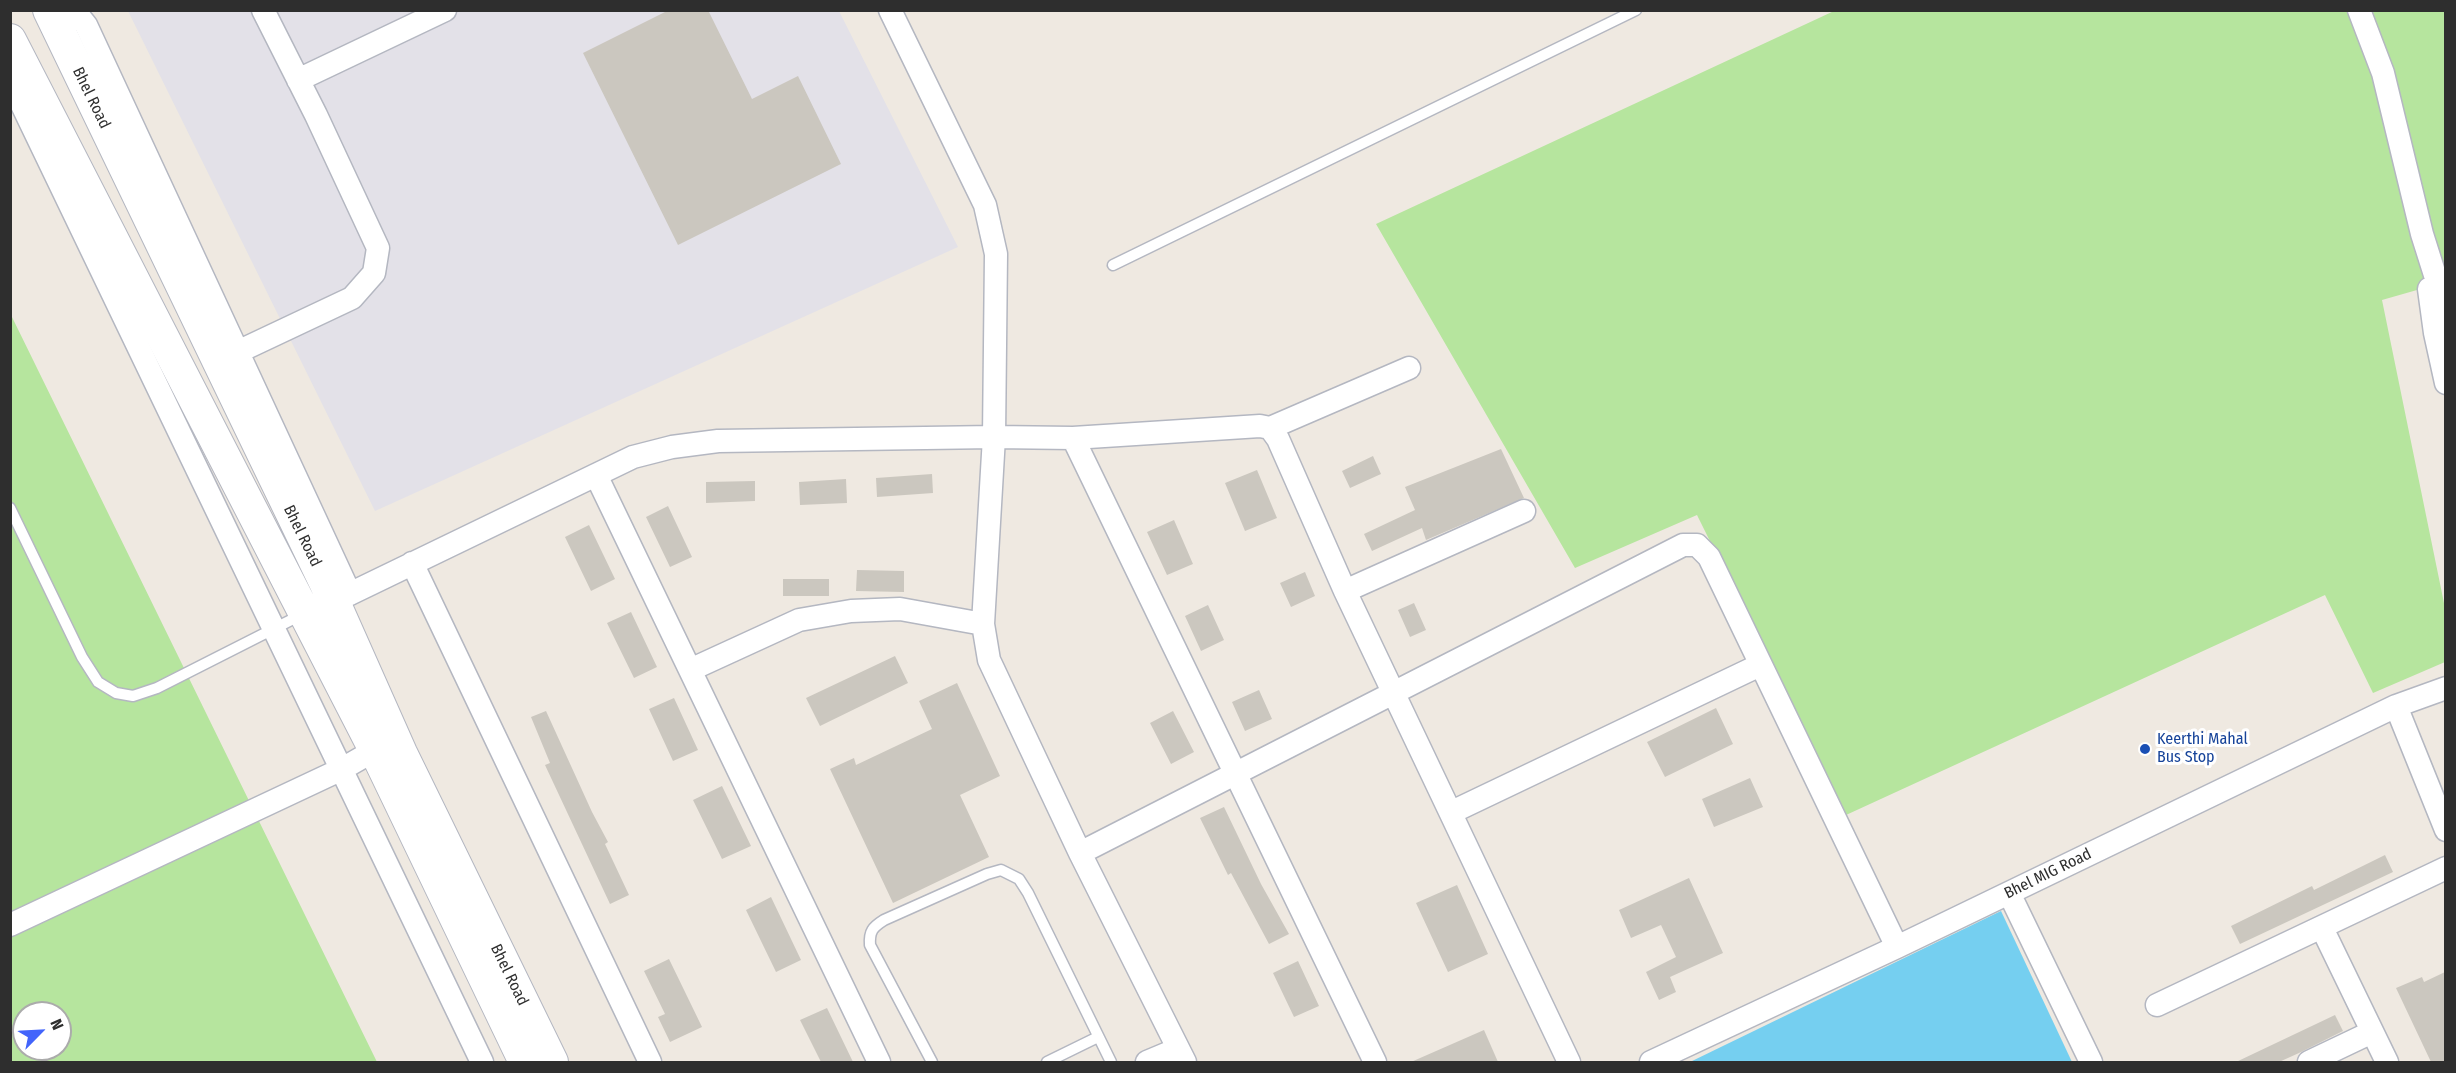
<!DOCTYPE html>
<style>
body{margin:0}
#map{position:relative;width:2456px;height:1073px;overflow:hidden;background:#efe9e1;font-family:"Fira Sans Condensed",sans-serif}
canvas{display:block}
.frame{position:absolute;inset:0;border:12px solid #2e2e2e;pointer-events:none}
.north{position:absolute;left:12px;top:1001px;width:60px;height:60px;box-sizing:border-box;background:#fff;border:2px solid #ababab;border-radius:50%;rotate:66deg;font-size:16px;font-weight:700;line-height:24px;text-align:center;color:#2e2e2e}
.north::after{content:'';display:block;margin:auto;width:21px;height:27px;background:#4264fb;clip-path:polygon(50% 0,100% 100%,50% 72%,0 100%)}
</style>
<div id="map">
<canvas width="2456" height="1073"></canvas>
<div class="frame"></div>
<div class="north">N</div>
</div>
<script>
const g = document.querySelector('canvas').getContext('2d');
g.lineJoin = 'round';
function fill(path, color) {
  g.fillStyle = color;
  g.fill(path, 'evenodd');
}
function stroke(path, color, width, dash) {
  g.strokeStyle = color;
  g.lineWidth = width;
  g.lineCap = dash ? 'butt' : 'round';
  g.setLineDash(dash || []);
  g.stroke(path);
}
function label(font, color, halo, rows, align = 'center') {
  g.font = font + ' "Fira Sans Condensed",sans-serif';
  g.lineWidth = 6;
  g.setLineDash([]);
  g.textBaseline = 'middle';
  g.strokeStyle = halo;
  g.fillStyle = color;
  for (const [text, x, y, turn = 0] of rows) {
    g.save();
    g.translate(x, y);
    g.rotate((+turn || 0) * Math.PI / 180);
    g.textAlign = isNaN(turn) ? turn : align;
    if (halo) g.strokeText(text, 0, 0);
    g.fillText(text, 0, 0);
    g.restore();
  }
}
const industrial = new Path2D(`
 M 128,11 L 839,11 L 958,247 L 375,511 Z`);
const green = new Path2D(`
 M 1834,11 L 2445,11 L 2445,282 L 2382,300 L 2445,608 L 2445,662 L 2373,693 L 2325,595 L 1846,815 L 1697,515 L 1575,568 L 1376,224 Z
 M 11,315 L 377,1062 L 11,1062 ZM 24,1013 L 60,1013 L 60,1049 L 24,1049 Z`);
const water = new Path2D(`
 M 2001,911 L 2072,1062 L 1690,1062 Z`);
const building = new Path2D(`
 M 669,10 L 708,10 L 752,99 L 798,76 L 841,164 L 678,245 L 583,53 Z
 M 1501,449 L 1524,498 L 1426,540 L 1422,528 L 1372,551 L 1364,534 L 1415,510 L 1405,487 Z
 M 1373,456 L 1381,474 L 1350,488 L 1342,471 Z
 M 1257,470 L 1277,518 L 1245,531 L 1225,483 Z
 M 932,474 L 933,493 L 877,497 L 876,478 Z
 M 846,479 L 847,503 L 800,505 L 799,482 Z
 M 755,481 L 755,501 L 706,503 L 706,482 Z
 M 668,506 L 692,557 L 670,567 L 646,517 Z
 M 1174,520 L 1193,564 L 1167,575 L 1147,532 Z
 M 589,525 L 615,579 L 591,591 L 565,537 Z
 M 857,570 L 904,571 L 904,592 L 856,591 Z
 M 1305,572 L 1315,596 L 1291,607 L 1280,583 Z
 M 783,579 L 829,579 L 829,596 L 783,596 Z
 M 1414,603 L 1426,630 L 1410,637 L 1398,610 Z
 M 1208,605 L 1224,640 L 1201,651 L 1185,616 Z
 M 631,612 L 657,667 L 634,678 L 607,623 Z
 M 895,656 L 908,683 L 820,726 L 806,698 Z
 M 957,683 L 1000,776 L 960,795 L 989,857 L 893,903 L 830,769 L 854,758 L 856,765 L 932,729 L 919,701 Z
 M 1259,690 L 1272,719 L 1245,731 L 1232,702 Z
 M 674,698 L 698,750 L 673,761 L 649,709 Z
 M 1716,708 L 1733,744 L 1665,777 L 1647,742 Z
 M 546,711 L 592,812 L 608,842 L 605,844 L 629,895 L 610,904 L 545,765 L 550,763 L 531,717 Z
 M 1173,711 L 1194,752 L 1171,764 L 1150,723 Z
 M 1750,778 L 1763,807 L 1714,827 L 1702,799 Z
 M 722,786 L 751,846 L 722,859 L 693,800 Z
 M 1224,807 L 1261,884 L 1289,934 L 1269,944 L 1231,873 L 1228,875 L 1200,818 Z
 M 2385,855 L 2393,872 L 2240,944 L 2231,926 L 2312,886 L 2314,890 Z
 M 1689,878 L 1723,953 L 1670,977 L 1676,992 L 1659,1000 L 1646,972 L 1676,957 L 1661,925 L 1631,938 L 1619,910 Z
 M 1457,885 L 1488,954 L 1448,972 L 1416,903 Z
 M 771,897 L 801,960 L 776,972 L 746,910 Z
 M 669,959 L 702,1027 L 670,1042 L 658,1017 L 665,1014 L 644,971 Z
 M 1298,961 L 1319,1006 L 1294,1017 L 1273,973 Z
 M 2445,972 L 2445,1062 L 2431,1062 L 2396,988 L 2422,977 L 2424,982 Z
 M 827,1008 L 853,1062 L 821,1062 L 800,1020 Z
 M 2335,1015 L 2343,1031 L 2299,1053 L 2279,1062 L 2236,1062 Z
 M 1484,1030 L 1498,1062 L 1411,1062 Z`);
const lane = new Path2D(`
 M 1113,265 L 1636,10
 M 10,508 L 82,657 L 98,682 L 116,693 L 133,696 L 157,688 L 303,614
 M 932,1062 L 870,945 C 869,931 873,927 884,920 L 987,874 L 1001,870 L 1019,879 L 1028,893 L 1111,1062
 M 1047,1062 L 1098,1037`);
const street = new Path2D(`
 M 74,10 L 86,25 L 350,594
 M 890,10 L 985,205 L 996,254 L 994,437 L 983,624 L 989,660 L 1080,853 L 1185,1062
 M 2359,10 L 2383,73 L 2422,234 L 2446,310
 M 10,80 L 482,1062
 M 298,80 L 445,10
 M 2429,289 L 2435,333 L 2446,383
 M 227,357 L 352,298 L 374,273 L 378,248 L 316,115 L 263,10
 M 1270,428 L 1409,368
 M 1073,438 L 1375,1062
 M 596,475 L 879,1062
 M 412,563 L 650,1062
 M 1345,591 L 1524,511
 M 333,602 L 633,457 L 672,447 L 718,441 L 994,437 L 1073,438 L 1260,426 L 1270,428 L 1278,439 L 1345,591 L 1569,1062
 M 690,670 L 799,620 L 851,611 L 900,609 L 983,624
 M 2396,706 L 2446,830
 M 1452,812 L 1760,665
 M 1080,853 L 1683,545 L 1697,545 L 1709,557 L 1897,947
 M 2009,893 L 2091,1062
 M 10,925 L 342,769 L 375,750
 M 2322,928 L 2387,1062
 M 2157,1005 L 2446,868
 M 1147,1062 L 1178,1049
 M 1651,1062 L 1897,947 L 2396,706 L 2446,688
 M 2309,1062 L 2372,1032`);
const secondary = new Path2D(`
 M 49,10 L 325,582 L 401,753 L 552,1062
 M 10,40 L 375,750 L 525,1062`);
const markers = [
 [2145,749,6,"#1a4fb4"]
];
const streetNames = [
 ["Bhel Road",91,98,64],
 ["Bhel Road",302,536,64],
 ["Bhel MIG Road",2048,874,-26],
 ["Bhel Road",509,975,64]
];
const transitNames = [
 ["Keerthi Mahal",2157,740],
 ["Bus Stop",2157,758]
];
fill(industrial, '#e3e1e8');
fill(green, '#b6e59e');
fill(water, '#75cff0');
fill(building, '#cbc7bf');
stroke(lane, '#b4b7c1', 13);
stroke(street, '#b4b7c1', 25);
stroke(secondary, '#b4b7c1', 34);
stroke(lane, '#fff', 10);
stroke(street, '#fff', 22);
stroke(secondary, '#fff', 32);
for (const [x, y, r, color] of markers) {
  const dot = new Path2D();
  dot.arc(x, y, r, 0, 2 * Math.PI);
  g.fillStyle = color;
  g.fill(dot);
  stroke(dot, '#fff', 2);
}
label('16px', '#2e2e2e', '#fff', streetNames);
label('16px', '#164399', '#fff', transitNames, 'left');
</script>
